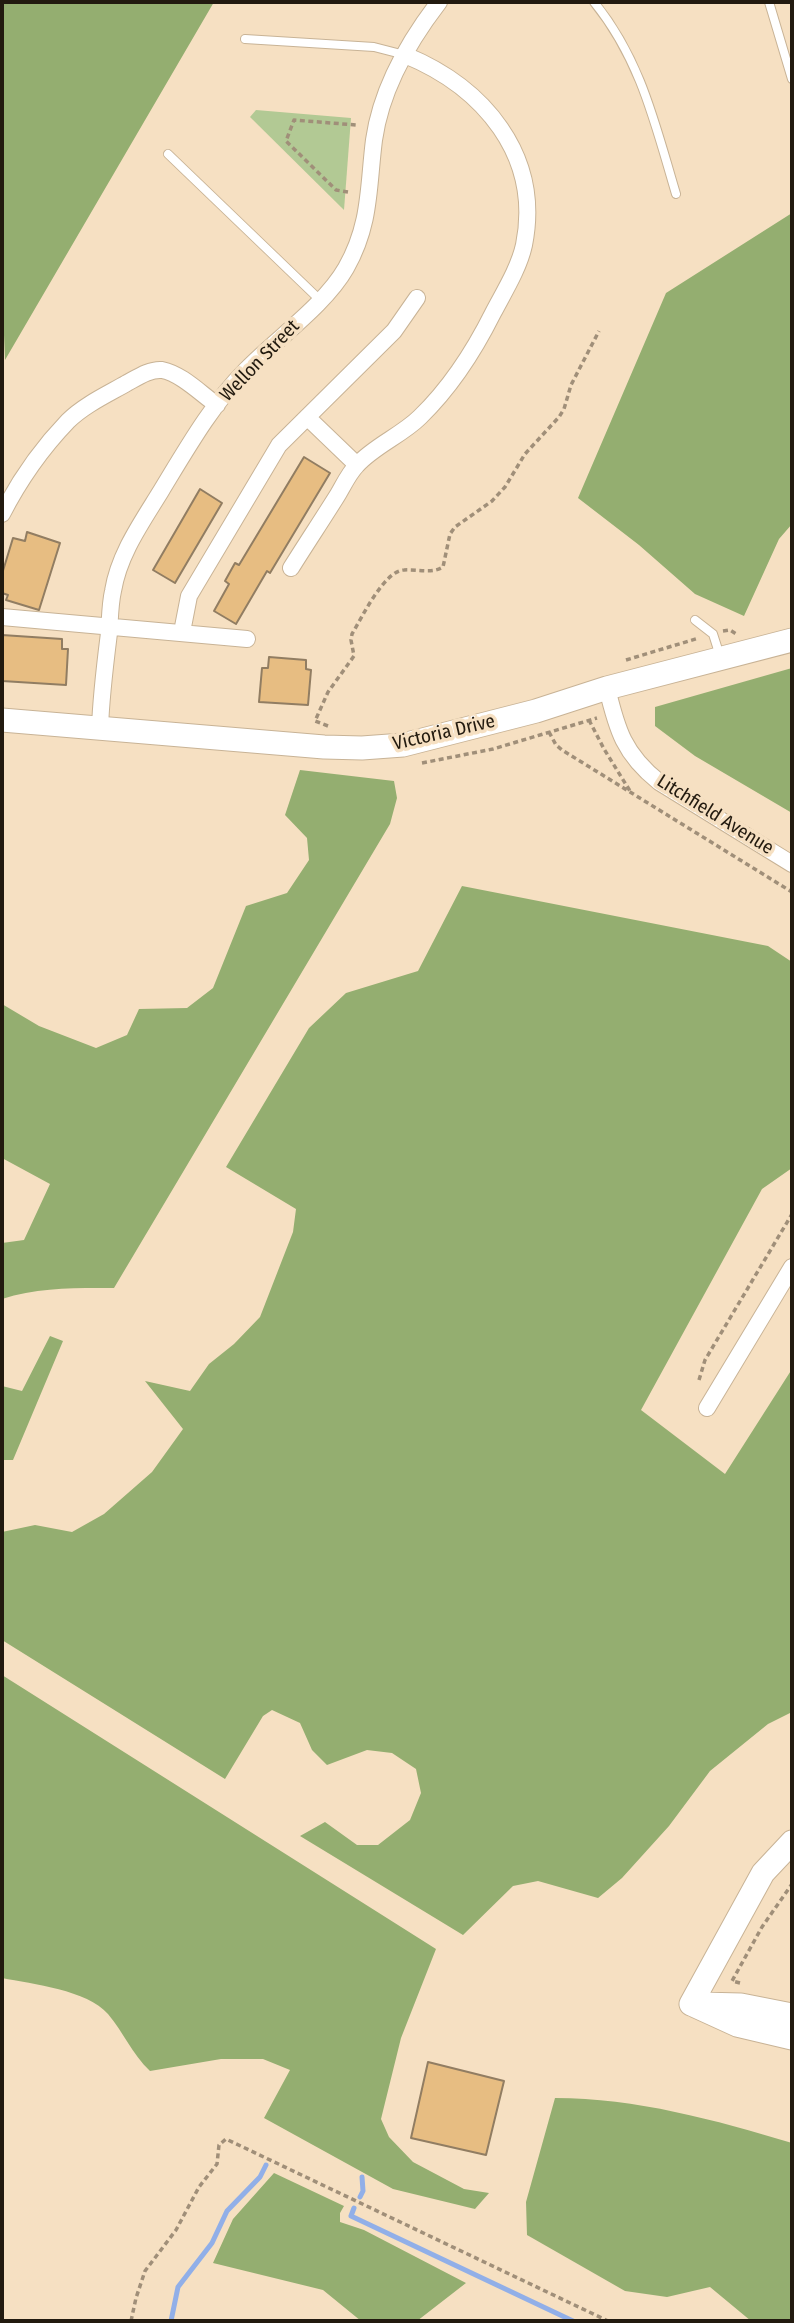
<!DOCTYPE html>
<style>
body{margin:0}
#map{position:relative;width:794px;height:2323px;overflow:hidden;background:#f6e0c2;font-family:"Fira Sans Condensed",sans-serif}
canvas{display:block}
.frame{position:absolute;inset:0;border:4px solid #221a0f;pointer-events:none}
</style>
<div id="map">
<canvas width="794" height="2323"></canvas>
<div class="frame"></div>
</div>
<script>
const g = document.querySelector('canvas').getContext('2d');
g.lineJoin = 'round';
function fill(path, color) {
  g.fillStyle = color;
  g.fill(path, 'evenodd');
}
function stroke(path, color, width, dash) {
  g.strokeStyle = color;
  g.lineWidth = width;
  g.lineCap = dash ? 'butt' : 'round';
  g.setLineDash(dash || []);
  g.stroke(path);
}
function label(font, color, halo, rows, align = 'center') {
  g.font = font + ' "Fira Sans Condensed",sans-serif';
  g.lineWidth = 7;
  g.setLineDash([]);
  g.textBaseline = 'middle';
  g.strokeStyle = halo;
  g.fillStyle = color;
  for (const [text, x, y, turn = 0] of rows) {
    g.save();
    g.translate(x, y);
    g.rotate((+turn || 0) * Math.PI / 180);
    g.textAlign = isNaN(turn) ? turn : align;
    if (halo) g.strokeText(text, 0, 0);
    g.fillText(text, 0, 0);
    g.restore();
  }
}
const green = new Path2D(`
 M 256,110 L 351,118 L 344,210 L 250,117 Z`);
const forest = new Path2D(`
 M 2,2 L 214,2 L 5,360 L 2,285 Z
 M 792,213 L 792,524 L 779,539 L 744,616 L 695,594 L 639,545 L 578,498 L 666,293 Z
 M 792,668 L 792,813 L 695,756 L 655,726 L 655,707 Z
 M 300,770 L 394,781 L 397,798 L 390,824 L 114,1288 C 76,1288 39,1287 2,1299 L 2,1243 L 24,1240 L 50,1184 L 2,1158 L 2,1004 L 39,1026 L 96,1048 L 127,1035 L 139,1009 L 187,1008 L 213,988 L 246,906 L 287,893 L 309,860 L 307,838 L 285,815 Z
 M 462,886 L 768,946 L 792,962 L 792,1168 L 762,1189 L 641,1410 L 725,1474 L 792,1369 L 792,1712 L 768,1724 L 710,1771 L 669,1826 L 622,1878 L 598,1898 L 538,1881 L 513,1886 L 463,1935 L 300,1836 L 325,1822 L 357,1845 L 378,1845 L 410,1820 L 421,1793 L 416,1769 L 392,1753 L 367,1750 L 327,1765 L 312,1750 L 300,1723 L 272,1710 L 263,1716 L 225,1779 L 2,1640 L 2,1532 L 35,1525 L 72,1532 L 104,1514 L 152,1472 L 183,1429 L 145,1381 L 190,1391 L 209,1364 L 234,1344 L 260,1317 L 293,1232 L 296,1209 L 226,1167 L 309,1028 L 346,993 L 418,971 Z
 M 50,1336 L 63,1341 L 13,1460 L 2,1460 L 2,1386 L 22,1391 Z
 M 2,1675 L 436,1949 L 401,2038 L 381,2119 L 389,2137 L 413,2162 L 464,2189 L 489,2193 L 475,2209 L 393,2189 L 264,2118 L 290,2070 L 263,2059 L 221,2059 L 150,2071 C 132,2054 124,2033 108,2014 C 87,1990 33,1984 2,1978 Z
 M 555,2098 C 636,2098 715,2120 792,2143 L 792,2321 L 751,2321 L 710,2287 L 667,2297 L 625,2291 L 527,2235 L 526,2202 Z
 M 274,2173 L 344,2206 L 340,2213 L 340,2222 L 364,2230 L 466,2283 L 417,2321 L 361,2321 L 323,2290 L 213,2263 L 233,2219 Z`);
const stream = new Path2D(`
 M 360,2197 L 363,2191 L 362,2177
 M 354,2208 L 351,2216 L 573,2321
 M 171,2321 L 178,2287 L 212,2243 L 227,2211 L 260,2177 L 266,2165`);
const building = new Path2D(`
 M 304,457 L 330,473 L 270,573 L 267,571 L 236,624 L 214,611 L 229,584 L 225,581 L 235,563 L 239,565 Z
 M 200,489 L 222,503 L 175,583 L 153,570 Z
 M 27,532 L 60,543 L 39,610 L 6,600 L 8,595 L 2,593 L 2,574 L 13,538 L 25,541 Z
 M 2,635 L 62,639 L 62,649 L 68,649 L 66,685 L 2,681 Z
 M 269,657 L 306,660 L 306,669 L 311,670 L 308,705 L 259,702 L 262,668 L 268,668 Z
 M 428,2062 L 504,2081 L 486,2155 L 411,2138 Z`);
const path = new Path2D(`
 M 348,192 L 336,190 L 286,141 L 294,120 L 356,125
 M 723,631 L 730,630 L 738,635
 M 626,660 L 699,638
 M 589,720 L 604,749 L 630,791
 M 328,726 L 315,721 L 328,692 L 354,656 L 351,640 L 352,634 C 362,617 385,570 404,570 C 418,569 432,574 443,567 L 450,534 L 455,527 L 492,501 L 505,487 L 525,454 L 559,417 L 564,409 L 571,385 L 599,331
 M 549,732 L 556,745 L 562,750 L 792,892
 M 422,763 L 493,749 L 597,718
 M 699,1380 L 705,1360 L 792,1214
 M 740,1983 L 732,1981 L 762,1927 L 792,1884
 M 131,2321 L 136,2298 L 145,2271 L 176,2230 L 199,2187 L 217,2164 L 219,2145 L 226,2139 L 608,2321`);
const lane = new Path2D(`
 M 594,2 C 641,60 655,124 676,194
 M 769,2 L 792,79
 M 245,39 L 374,47 L 405,55
 M 168,154 L 320,300
 M 695,620 L 713,634 L 720,656`);
const street = new Path2D(`
 M 307,417 L 357,465
 M 2,514 C 19,481 42,448 68,421 C 84,405 108,394 127,383 C 138,377 150,369 162,370 C 182,374 201,394 217,405
 M 291,568 C 306,544 322,520 337,496 C 343,486 349,473 357,465 C 374,446 402,435 420,417 C 451,387 474,351 493,313 C 504,292 519,268 524,245 C 542,155 483,87 405,55
 M 2,617 L 247,639
 M 182,632 L 189,596 L 279,445 L 394,331 L 417,298
 M 607,688 C 617,730 624,754 659,782 L 792,864
 M 100,728 C 101,696 105,665 109,633 C 110,619 110,604 113,591 C 119,554 142,522 161,491 C 186,450 212,404 246,370 C 276,339 325,305 346,268 C 371,224 368,187 374,140 C 381,90 409,41 439,2
 M 707,1408 L 792,1267`);
const secondary = new Path2D(`
 M 2,720 L 324,747 L 362,748 L 403,745 L 536,711 L 607,688 L 792,640
 M 691,2004 L 763,1873 L 792,1842
 M 691,2004 L 737,2025 L 792,2038
 M 701,2004 L 741,2005 L 792,2015`);
const streetNames = [
 ["Wellon Street",260,361,-46],
 ["Victoria Drive",444,733,-13],
 ["Litchfield Avenue",715,815,32]
];
fill(green, '#b2c994');
fill(forest, '#94ae70');
stroke(stream, '#91afe8', 5);
fill(building, '#e7bd82');
stroke(building, '#917d62', 2);
stroke(lane, '#c8b396', 10);
stroke(street, '#c8b396', 18);
stroke(secondary, '#c8b396', 25);
stroke(path, '#a08f79', 3.5, [5, 3.5]);
stroke(lane, '#fff', 8);
stroke(street, '#fff', 16);
stroke(secondary, '#fff', 23);
label('19px', '#221a0f', '#f6e0c2', streetNames);
</script>
